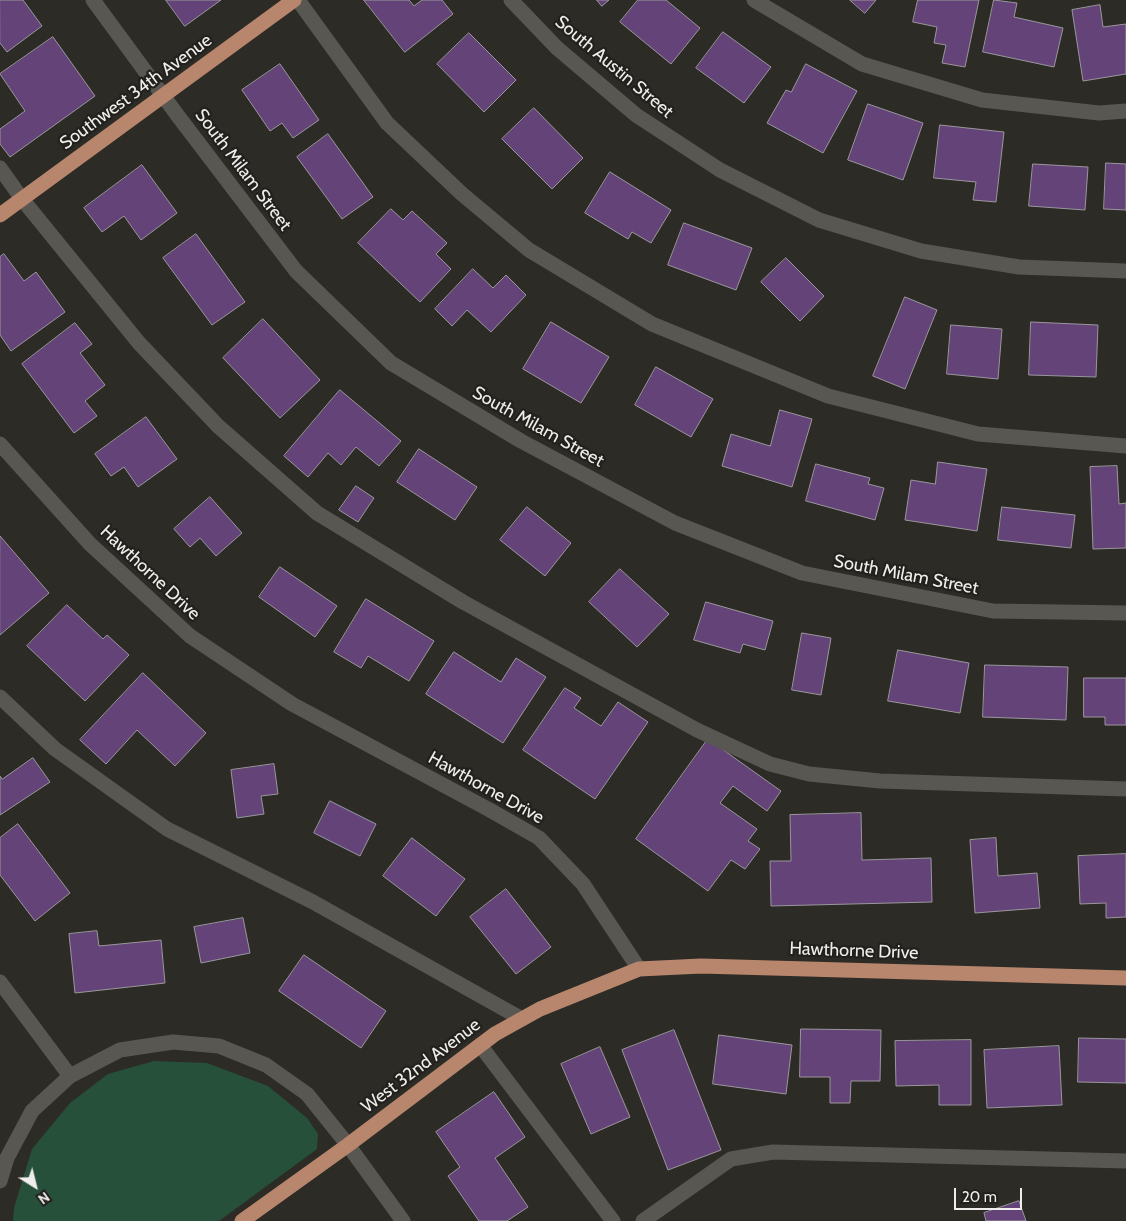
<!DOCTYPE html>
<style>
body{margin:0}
#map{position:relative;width:1126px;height:1221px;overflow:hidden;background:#2d2b26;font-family:Cabin,sans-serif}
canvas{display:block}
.north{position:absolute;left:10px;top:1161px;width:50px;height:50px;-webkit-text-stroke:4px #23211d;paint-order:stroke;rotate:144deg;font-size:14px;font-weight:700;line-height:20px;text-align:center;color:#f0eeec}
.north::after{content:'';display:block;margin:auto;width:18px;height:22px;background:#f0eeec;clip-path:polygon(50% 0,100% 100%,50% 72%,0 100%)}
.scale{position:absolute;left:954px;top:1188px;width:68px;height:22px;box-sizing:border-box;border:2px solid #f0eeec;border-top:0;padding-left:6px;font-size:15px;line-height:18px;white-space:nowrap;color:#f0eeec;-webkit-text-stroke:4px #23211d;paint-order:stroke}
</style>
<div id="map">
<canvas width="1126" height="1221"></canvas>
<div class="north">N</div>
<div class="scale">20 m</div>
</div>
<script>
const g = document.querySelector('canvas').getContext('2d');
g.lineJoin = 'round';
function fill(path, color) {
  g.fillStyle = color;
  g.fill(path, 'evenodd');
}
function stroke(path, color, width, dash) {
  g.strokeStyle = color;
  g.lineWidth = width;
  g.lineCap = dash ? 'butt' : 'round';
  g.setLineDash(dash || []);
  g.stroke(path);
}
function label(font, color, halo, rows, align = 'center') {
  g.font = font + ' Cabin,sans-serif';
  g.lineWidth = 4.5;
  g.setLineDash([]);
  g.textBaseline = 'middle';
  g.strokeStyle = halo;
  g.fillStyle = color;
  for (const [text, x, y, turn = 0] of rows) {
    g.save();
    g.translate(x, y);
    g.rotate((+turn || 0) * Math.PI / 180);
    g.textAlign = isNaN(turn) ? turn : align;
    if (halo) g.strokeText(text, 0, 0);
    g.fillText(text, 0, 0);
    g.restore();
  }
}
const green = new Path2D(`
 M 154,1061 L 207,1063 L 268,1086 L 307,1118 L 318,1134 L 317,1149 L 219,1221 L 13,1221 L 14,1208 L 32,1149 L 70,1103 L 108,1074 Z`);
const building = new Path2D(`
 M 0,0 L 23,0 L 42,26 L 7,52 L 0,43 Z
 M 166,0 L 221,0 L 185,26 Z
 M 364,0 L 409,0 L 414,6 L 422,0 L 442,0 L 453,14 L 405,52 Z
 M 597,0 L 609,0 L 602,6 Z
 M 638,0 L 666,0 L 700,28 L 671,64 L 620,22 Z
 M 850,0 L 876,0 L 865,13 Z
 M 918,0 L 979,0 L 965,67 L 942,63 L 946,45 L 934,43 L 937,27 L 913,22 Z
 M 994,0 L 1017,3 L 1014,17 L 1063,28 L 1054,67 L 983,52 Z
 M 1100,5 L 1103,27 L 1126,24 L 1126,74 L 1083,81 L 1072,10 Z
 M 723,32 L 771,67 L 744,103 L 696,68 Z
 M 469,33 L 516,80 L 484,112 L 437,64 Z
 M 53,37 L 95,96 L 10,157 L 0,144 L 0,129 L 25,111 L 0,74 Z
 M 280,64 L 319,120 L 293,138 L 282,123 L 270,131 L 242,90 Z
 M 806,64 L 857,91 L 823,153 L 767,123 L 786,90 L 791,92 Z
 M 868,104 L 923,123 L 903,180 L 848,160 Z
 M 534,108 L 583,158 L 552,189 L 502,139 Z
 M 940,125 L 1004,132 L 996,202 L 973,200 L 976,182 L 934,178 Z
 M 328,134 L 373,197 L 342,219 L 297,157 Z
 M 1106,163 L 1126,164 L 1126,210 L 1104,209 Z
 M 1033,164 L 1088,167 L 1085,210 L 1029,206 Z
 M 142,165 L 177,213 L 141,240 L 124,216 L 102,232 L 84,208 Z
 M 610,172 L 671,210 L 651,243 L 632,232 L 628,239 L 585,213 Z
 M 391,209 L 403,220 L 412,211 L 447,243 L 436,254 L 451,269 L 420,302 L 358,243 Z
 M 684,223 L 752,248 L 736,290 L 668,265 Z
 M 196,234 L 245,302 L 212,325 L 163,258 Z
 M 4,254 L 24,281 L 36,272 L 65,312 L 11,351 L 0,335 L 0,257 Z
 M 786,258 L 824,296 L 800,321 L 761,282 Z
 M 473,269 L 493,288 L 506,275 L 526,295 L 491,332 L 467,310 L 452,326 L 435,309 Z
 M 905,297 L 937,310 L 905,389 L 873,376 Z
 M 263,319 L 320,380 L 280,418 L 223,358 Z
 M 551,322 L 609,357 L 581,403 L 523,369 Z
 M 1031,322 L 1098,325 L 1096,377 L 1029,375 Z
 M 75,323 L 92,344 L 80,353 L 105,385 L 85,401 L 97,416 L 74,433 L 22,364 Z
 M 951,325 L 1002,329 L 998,379 L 947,374 Z
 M 656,367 L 713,399 L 691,437 L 635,405 Z
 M 340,390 L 401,441 L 379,466 L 356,447 L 341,465 L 328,453 L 308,477 L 284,456 Z
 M 780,410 L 812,419 L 792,487 L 722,466 L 731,434 L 770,446 Z
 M 146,417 L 177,459 L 138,487 L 124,467 L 111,476 L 95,454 Z
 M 419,449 L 477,487 L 455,520 L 397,482 Z
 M 938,462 L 987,469 L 977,531 L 905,520 L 911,480 L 935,484 Z
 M 816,464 L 870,478 L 868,484 L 884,488 L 875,520 L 806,501 Z
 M 1117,466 L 1119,504 L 1126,503 L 1126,548 L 1093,549 L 1090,467 Z
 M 356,486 L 374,498 L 358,522 L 339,510 Z
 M 210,497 L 242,533 L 216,556 L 200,538 L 190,547 L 174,529 Z
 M 527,507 L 571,543 L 545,576 L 500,540 Z
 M 1002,507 L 1075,515 L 1071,548 L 998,540 Z
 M 0,536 L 49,593 L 0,635 Z
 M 280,567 L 337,606 L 315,637 L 259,597 Z
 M 620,569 L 669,614 L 637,647 L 589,602 Z
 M 366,599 L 434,641 L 409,681 L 368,656 L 361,668 L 334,652 Z
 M 706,602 L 773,621 L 765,650 L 743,644 L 740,653 L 694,640 Z
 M 67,605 L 103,639 L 107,635 L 129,655 L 85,701 L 27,646 Z
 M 802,633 L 831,638 L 821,695 L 792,690 Z
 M 898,650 L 969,663 L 960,713 L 888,701 Z
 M 454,652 L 501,682 L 516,658 L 546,677 L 503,743 L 426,694 Z
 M 985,665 L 1068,667 L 1066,720 L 983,717 Z
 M 143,673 L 206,733 L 175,766 L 137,730 L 106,764 L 80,740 Z
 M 1084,678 L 1126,678 L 1126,725 L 1105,725 L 1105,717 L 1084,717 Z
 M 565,688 L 581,698 L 574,708 L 601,726 L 618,702 L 648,722 L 595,799 L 523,750 Z
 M 708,739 L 781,791 L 767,811 L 733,786 L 720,803 L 757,829 L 748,841 L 760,849 L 745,869 L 731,860 L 708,891 L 636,839 Z
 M 33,758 L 50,782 L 0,815 L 0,776 L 2,779 Z
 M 274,764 L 278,794 L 261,796 L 264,814 L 237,818 L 231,770 Z
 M 330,801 L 376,824 L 360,856 L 314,833 Z
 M 861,813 L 862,860 L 931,858 L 932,902 L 771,906 L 770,861 L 791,861 L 790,815 Z
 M 18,824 L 70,893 L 35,921 L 0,875 L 0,838 Z
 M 412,838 L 465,879 L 436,916 L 383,876 Z
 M 996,838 L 998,876 L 1037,873 L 1040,908 L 975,913 L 970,840 Z
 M 1126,854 L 1126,917 L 1106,918 L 1106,903 L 1080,904 L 1078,856 Z
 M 506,889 L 551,947 L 516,974 L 470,917 Z
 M 243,918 L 250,953 L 201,963 L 194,927 Z
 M 97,931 L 99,946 L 161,940 L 165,983 L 75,993 L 69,934 Z
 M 304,955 L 386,1011 L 361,1048 L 279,991 Z
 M 801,1029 L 881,1030 L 880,1081 L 851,1081 L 850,1103 L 830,1103 L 830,1077 L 800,1077 Z
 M 674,1030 L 721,1150 L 668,1170 L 622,1050 Z
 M 719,1035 L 792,1045 L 786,1094 L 713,1084 Z
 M 1079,1038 L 1126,1039 L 1126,1083 L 1078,1082 Z
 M 971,1040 L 971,1105 L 939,1105 L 939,1085 L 896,1086 L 895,1041 Z
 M 1059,1046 L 1062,1105 L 987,1108 L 984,1050 Z
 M 600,1047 L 630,1117 L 591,1134 L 561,1064 Z
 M 494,1092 L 525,1137 L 495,1158 L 528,1207 L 507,1221 L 479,1221 L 448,1176 L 460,1167 L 436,1132 Z
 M 1019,1201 L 1026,1221 L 986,1221 L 984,1213 Z`);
const minor = new Path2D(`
 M 93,0 L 178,116 L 296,271 L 391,363 L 521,441 L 675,523 L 802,573 L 993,611 L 1126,613
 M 298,0 L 387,123 L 462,194 L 529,250 L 652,324 L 828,396 L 978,434 L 1126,446
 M 511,0 L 557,48 L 636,115 L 720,170 L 819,220 L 921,251 L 1019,267 L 1126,271
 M 754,0 L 862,64 L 982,100 L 1099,113 L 1126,111
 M 0,168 L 22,199 L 139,343 L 218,426 L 317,513 L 463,602 L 697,730 L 770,764 L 809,774 L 880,781 L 1126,789
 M 0,444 L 90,544 L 190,636 L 292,704 L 488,809 L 539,838 L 583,884 L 639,969
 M 0,697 L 55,749 L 167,829 L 313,902 L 522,1019
 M 0,982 L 70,1076
 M 480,1045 L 613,1221
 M 0,1181 L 7,1158 L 32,1111 L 70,1076 L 120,1050 L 173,1042 L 219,1046 L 266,1065 L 307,1094 L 348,1145 L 403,1221
 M 643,1221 L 731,1159 L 773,1152 L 1126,1161`);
const major = new Path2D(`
 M 0,215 L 294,0
 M 242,1221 L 348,1145 L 495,1034 L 540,1009 L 639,969 L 701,966 L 1126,978`);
const streetNames = [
 ["South Austin Street",614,67,40],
 ["Southwest 34th Avenue",136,92,-36],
 ["South Milam Street",243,170,53],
 ["South Milam Street",538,427,29],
 ["Hawthorne Drive",150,573,43],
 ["South Milam Street",906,575,11],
 ["Hawthorne Drive",486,788,29],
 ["Hawthorne Drive",854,951,2],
 ["West 32nd Avenue",421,1066,-37]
];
fill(green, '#26503a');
fill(building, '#644478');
stroke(building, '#9a979c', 1);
stroke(minor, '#595752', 15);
stroke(major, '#b8866d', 15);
label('18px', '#f0eeec', '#23211d', streetNames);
</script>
